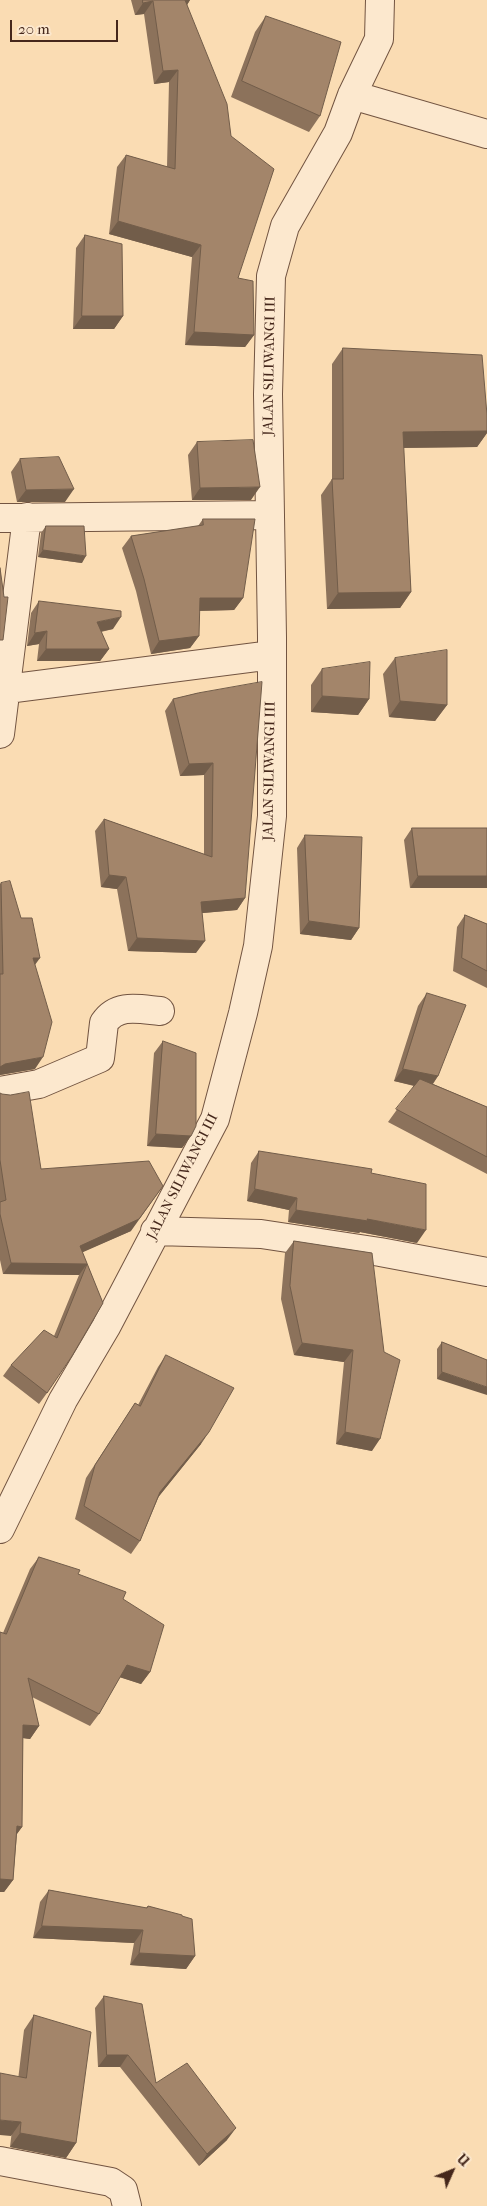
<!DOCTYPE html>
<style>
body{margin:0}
#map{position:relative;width:487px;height:2206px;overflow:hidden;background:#fadcb3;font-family:"IM FELL French Canon",serif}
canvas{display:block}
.north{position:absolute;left:427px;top:2146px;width:50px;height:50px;-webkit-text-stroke:4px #fce8ce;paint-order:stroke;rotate:46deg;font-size:14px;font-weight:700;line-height:20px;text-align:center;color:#45271b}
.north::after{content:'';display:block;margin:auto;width:18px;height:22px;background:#45271b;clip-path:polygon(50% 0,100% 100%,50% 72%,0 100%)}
.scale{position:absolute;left:10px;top:20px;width:108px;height:22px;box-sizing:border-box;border:2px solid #45271b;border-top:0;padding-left:6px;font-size:15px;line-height:18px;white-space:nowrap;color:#45271b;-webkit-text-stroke:4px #fce8ce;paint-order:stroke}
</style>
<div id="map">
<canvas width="487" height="2206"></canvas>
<div class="north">U</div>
<div class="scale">20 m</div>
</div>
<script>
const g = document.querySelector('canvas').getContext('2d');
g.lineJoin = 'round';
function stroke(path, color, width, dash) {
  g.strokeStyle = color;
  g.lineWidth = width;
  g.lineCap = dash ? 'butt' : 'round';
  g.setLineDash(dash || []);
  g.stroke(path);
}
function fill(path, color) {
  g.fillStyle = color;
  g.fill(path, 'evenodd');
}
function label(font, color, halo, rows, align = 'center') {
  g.font = font + ' "IM FELL French Canon",serif';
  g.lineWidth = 4;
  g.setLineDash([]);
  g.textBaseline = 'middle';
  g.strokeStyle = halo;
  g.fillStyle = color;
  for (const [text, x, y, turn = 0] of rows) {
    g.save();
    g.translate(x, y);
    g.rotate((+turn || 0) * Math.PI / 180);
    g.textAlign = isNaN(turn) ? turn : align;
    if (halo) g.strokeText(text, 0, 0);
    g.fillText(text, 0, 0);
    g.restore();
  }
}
const minor = new Path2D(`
 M 352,95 L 487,134
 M 0,518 L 270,515
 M 7,689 L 272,655
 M 0,734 L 27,517
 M 0,1091 L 39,1084 L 100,1058 L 104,1023 C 117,1003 139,1009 160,1011
 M 155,1231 L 261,1234 L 380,1252 L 487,1272
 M 0,1529 L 63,1400 L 106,1327 L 215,1119 L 243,1013 L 258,946 L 272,816 L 272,637 L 268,394 L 271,276 L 285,226 L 338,133 L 352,95 L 379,39 L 380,0
 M 0,2161 L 111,2182 L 123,2190 L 127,2206`);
const wall = new Path2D(`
 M 131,0 L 190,0 L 187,5 L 238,278 L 254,335 L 245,347 L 185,345 L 192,257 L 109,234 L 117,167 L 126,155 L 167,167 L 169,82 L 154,84 L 144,14 L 135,15 Z
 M 266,16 L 320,116 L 309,132 L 231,97 L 255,32 Z
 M 85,235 L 123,316 L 114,329 L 73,329 L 76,248 Z
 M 343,348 L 487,415 L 487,433 L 477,447 L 403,448 L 411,592 L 400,608 L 327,609 L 321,495 L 332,479 L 332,364 Z
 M 197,442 L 251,500 L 192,500 L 188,455 Z
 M 20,459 L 65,502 L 17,502 L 11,472 Z
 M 203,519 L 243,598 L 234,610 L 199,611 L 199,636 L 190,648 L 151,654 L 136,591 L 122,548 L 131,536 L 198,526 Z
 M 46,526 L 82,563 L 38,557 L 41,533 Z
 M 39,601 L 113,629 L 101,632 L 109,649 L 100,661 L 37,661 L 39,644 L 27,646 L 31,613 Z
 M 395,658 L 447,705 L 435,721 L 389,717 L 383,674 Z
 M 322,669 L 369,699 L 358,715 L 311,712 L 311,685 Z
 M 198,693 L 245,898 L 237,910 L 202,913 L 196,953 L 128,951 L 117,889 L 101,887 L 95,831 L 104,819 L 204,854 L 204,775 L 180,776 L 165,711 L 173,699 Z
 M 412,828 L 487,828 L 410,888 L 404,840 Z
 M 305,835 L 359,928 L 351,940 L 300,934 L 297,848 Z
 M 1,883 L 35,965 L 35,1069 L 0,1075 L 0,884 Z
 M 465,915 L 487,924 L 487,988 L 453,971 L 457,927 Z
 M 427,993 L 438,1076 L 433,1084 L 487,1107 L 487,1174 L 388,1122 L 414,1086 L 394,1081 L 418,1006 Z
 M 163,1041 L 191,1136 L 182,1148 L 147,1146 L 154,1053 Z
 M 0,1093 L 41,1169 L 131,1231 L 82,1252 L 103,1303 L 47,1393 L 39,1404 L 3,1376 L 11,1365 L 54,1336 L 79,1275 L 3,1274 L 0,1260 Z
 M 259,1151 L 417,1243 L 360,1232 L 359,1233 L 288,1222 L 289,1210 L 247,1201 L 251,1163 Z
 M 294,1241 L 372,1253 L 372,1451 L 336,1444 L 344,1362 L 294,1355 L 281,1299 L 285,1253 Z
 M 442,1342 L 487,1360 L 437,1379 L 437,1349 Z
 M 166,1355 L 201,1444 L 159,1496 L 140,1541 L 131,1554 L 75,1519 L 86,1478 L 135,1403 L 138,1405 L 158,1367 Z
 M 39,1557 L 78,1574 L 123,1599 L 150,1672 L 141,1684 L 120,1677 L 99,1714 L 90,1726 L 32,1697 L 39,1726 L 30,1739 L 23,1738 L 22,1827 L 17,1834 L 13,1880 L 4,1892 L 0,1892 L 0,1632 L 3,1633 L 30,1569 Z
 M 49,1890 L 146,1908 L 148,1906 L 182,1916 L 195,1956 L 186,1969 L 130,1965 L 134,1943 L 33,1938 L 40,1902 Z
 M 104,1996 L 156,2083 L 227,2140 L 199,2166 L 120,2067 L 98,2067 L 95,2008 Z
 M 34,2015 L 76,2143 L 66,2158 L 10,2147 L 24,2030 Z`);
const shadedWall = new Path2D(`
 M 182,0 L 190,0 L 185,8 Z
 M 153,1 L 144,14 L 135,15 L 143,3 Z
 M 178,70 L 169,82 L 154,84 L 163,71 Z
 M 118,221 L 201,245 L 192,257 L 109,234 Z
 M 82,316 L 123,316 L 114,329 L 73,329 Z
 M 194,332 L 254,335 L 245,347 L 185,345 Z
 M 487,431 L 487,433 L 477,447 L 391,448 L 403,432 Z
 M 260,487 L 251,500 L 192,500 L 200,488 Z
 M 74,489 L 65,502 L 17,502 L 26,490 Z
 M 43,550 L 86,556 L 82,563 L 38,557 Z
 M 411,592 L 400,608 L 327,609 L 338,593 Z
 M 200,598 L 243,598 L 234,610 L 191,611 Z
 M 121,617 L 113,629 L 88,634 L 97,622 Z
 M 47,631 L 39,644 L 27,646 L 35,633 Z
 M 199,636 L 190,648 L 151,654 L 159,641 Z
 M 46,649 L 109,649 L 100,661 L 37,661 Z
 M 322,696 L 369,699 L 358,715 L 311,712 Z
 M 400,701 L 447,705 L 435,721 L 389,717 Z
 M 213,763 L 204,775 L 180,776 L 189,764 Z
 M 109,875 L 126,877 L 117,889 L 101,887 Z
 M 418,876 L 487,876 L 487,888 L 410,888 Z
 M 245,898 L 237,910 L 192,914 L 201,902 Z
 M 309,921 L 359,928 L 351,940 L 300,934 Z
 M 137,938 L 205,941 L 196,953 L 128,951 Z
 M 33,958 L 40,958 L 32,969 Z
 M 43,1057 L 35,1069 L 0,1075 L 0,1067 L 5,1064 Z
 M 403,1069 L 438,1076 L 429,1089 L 394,1081 Z
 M 156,1134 L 191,1136 L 182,1148 L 147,1146 Z
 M 163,1186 L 131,1231 L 72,1257 L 80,1246 Z
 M 255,1189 L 297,1198 L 289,1210 L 247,1201 Z
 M 296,1210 L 367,1219 L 426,1230 L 417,1243 L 360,1232 L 359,1233 L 288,1222 Z
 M 11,1263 L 87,1264 L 79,1275 L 3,1274 Z
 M 302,1343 L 353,1350 L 344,1362 L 294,1355 Z
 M 442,1372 L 487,1387 L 487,1395 L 437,1379 Z
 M 209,1432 L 201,1444 L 152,1505 L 160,1492 Z
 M 345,1432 L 380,1439 L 372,1451 L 336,1444 Z
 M 127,1665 L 150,1672 L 141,1684 L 119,1677 Z
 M 23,1725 L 39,1726 L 30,1739 L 15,1737 Z
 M 17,1826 L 22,1827 L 13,1839 Z
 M 0,1879 L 13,1880 L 4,1892 L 0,1892 Z
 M 42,1926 L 143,1930 L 134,1943 L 33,1938 Z
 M 139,1953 L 195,1956 L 186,1969 L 130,1965 Z
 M 107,2055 L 128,2055 L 120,2067 L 98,2067 Z
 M 0,2120 L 21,2122 L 11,2136 L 0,2135 Z
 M 236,2128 L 227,2140 L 199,2166 L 207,2154 Z
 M 20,2133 L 76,2143 L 66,2158 L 10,2147 Z`);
const building = new Path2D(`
 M 143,0 L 185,0 L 227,104 L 231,136 L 274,169 L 238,278 L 253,281 L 254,335 L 194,332 L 201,245 L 118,221 L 126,155 L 175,169 L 178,70 L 163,71 L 153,1 L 143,3 Z
 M 266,16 L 341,42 L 320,116 L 242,81 Z
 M 85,235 L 122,244 L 123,316 L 82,316 Z
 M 343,348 L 482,355 L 487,415 L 487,431 L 403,432 L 411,592 L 338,593 L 332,479 L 343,479 Z
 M 253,440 L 260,487 L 200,488 L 197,442 Z
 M 59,457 L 74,489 L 26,490 L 20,459 Z
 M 203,519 L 255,519 L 243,598 L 200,598 L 199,636 L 159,641 L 144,579 L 131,536 L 203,525 Z
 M 46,526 L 84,526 L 86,556 L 43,550 Z
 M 0,568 L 4,597 L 8,597 L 3,640 L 0,640 Z
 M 39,601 L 121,611 L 121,617 L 97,622 L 109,649 L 46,649 L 47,631 L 35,633 Z
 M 447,650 L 447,705 L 400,701 L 395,658 Z
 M 370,662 L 369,699 L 322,696 L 322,669 Z
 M 262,682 L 245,898 L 201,902 L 205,941 L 137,938 L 126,877 L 109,875 L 104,819 L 212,857 L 213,763 L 189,764 L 173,699 L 198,693 Z
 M 412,828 L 487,828 L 487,876 L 418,876 Z
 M 305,835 L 362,837 L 359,928 L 309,921 Z
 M 10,881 L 21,918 L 32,918 L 40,958 L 33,958 L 52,1022 L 43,1057 L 5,1064 L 0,1067 L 0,974 L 3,974 L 1,883 Z
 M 465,915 L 487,924 L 487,971 L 462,958 Z
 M 427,993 L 466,1005 L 438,1076 L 403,1069 Z
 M 163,1041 L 196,1053 L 196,1126 L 191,1136 L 156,1134 Z
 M 420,1079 L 487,1107 L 487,1157 L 396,1109 Z
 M 29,1092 L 41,1169 L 149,1161 L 163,1186 L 139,1219 L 80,1246 L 103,1303 L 72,1356 L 47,1393 L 11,1365 L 44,1330 L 57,1338 L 87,1264 L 11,1263 L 0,1214 L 0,1202 L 6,1200 L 0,1160 L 0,1093 L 2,1094 L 10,1095 Z
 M 259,1151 L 372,1169 L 371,1173 L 426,1184 L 426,1230 L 367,1219 L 368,1221 L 296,1210 L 297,1198 L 255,1189 Z
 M 294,1241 L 372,1253 L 384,1352 L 400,1360 L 380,1439 L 345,1432 L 353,1350 L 302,1343 L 290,1286 Z
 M 442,1342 L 487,1360 L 487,1387 L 442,1372 Z
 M 166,1355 L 234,1388 L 209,1432 L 160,1492 L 140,1541 L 84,1506 L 95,1465 L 135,1403 L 140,1406 Z
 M 39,1557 L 80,1570 L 78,1574 L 126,1592 L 123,1599 L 164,1625 L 150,1672 L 127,1665 L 99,1714 L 28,1678 L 39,1726 L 23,1725 L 22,1827 L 17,1826 L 13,1880 L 0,1879 L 0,1632 L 6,1634 Z
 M 49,1890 L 147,1908 L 148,1906 L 182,1915 L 182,1916 L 192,1919 L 195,1956 L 139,1953 L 143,1930 L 42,1926 Z
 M 104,1996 L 142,2004 L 156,2083 L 187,2063 L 236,2128 L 207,2154 L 128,2055 L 107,2055 Z
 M 34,2015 L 91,2032 L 76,2143 L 20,2133 L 21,2122 L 0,2120 L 0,2073 L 26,2078 Z`);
const streetNames = [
 ["JALAN SILIWANGI III",270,366,-89],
 ["JALAN SILIWANGI III",270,771,-89],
 ["JALAN SILIWANGI III",183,1177,-63]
];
stroke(minor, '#725441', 30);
stroke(minor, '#fce8ce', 28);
fill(wall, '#8c725b');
fill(shadedWall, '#725d4a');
fill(building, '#a3856a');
stroke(building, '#725d4a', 1);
label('14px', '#45271b', '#fce8ce', streetNames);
</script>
